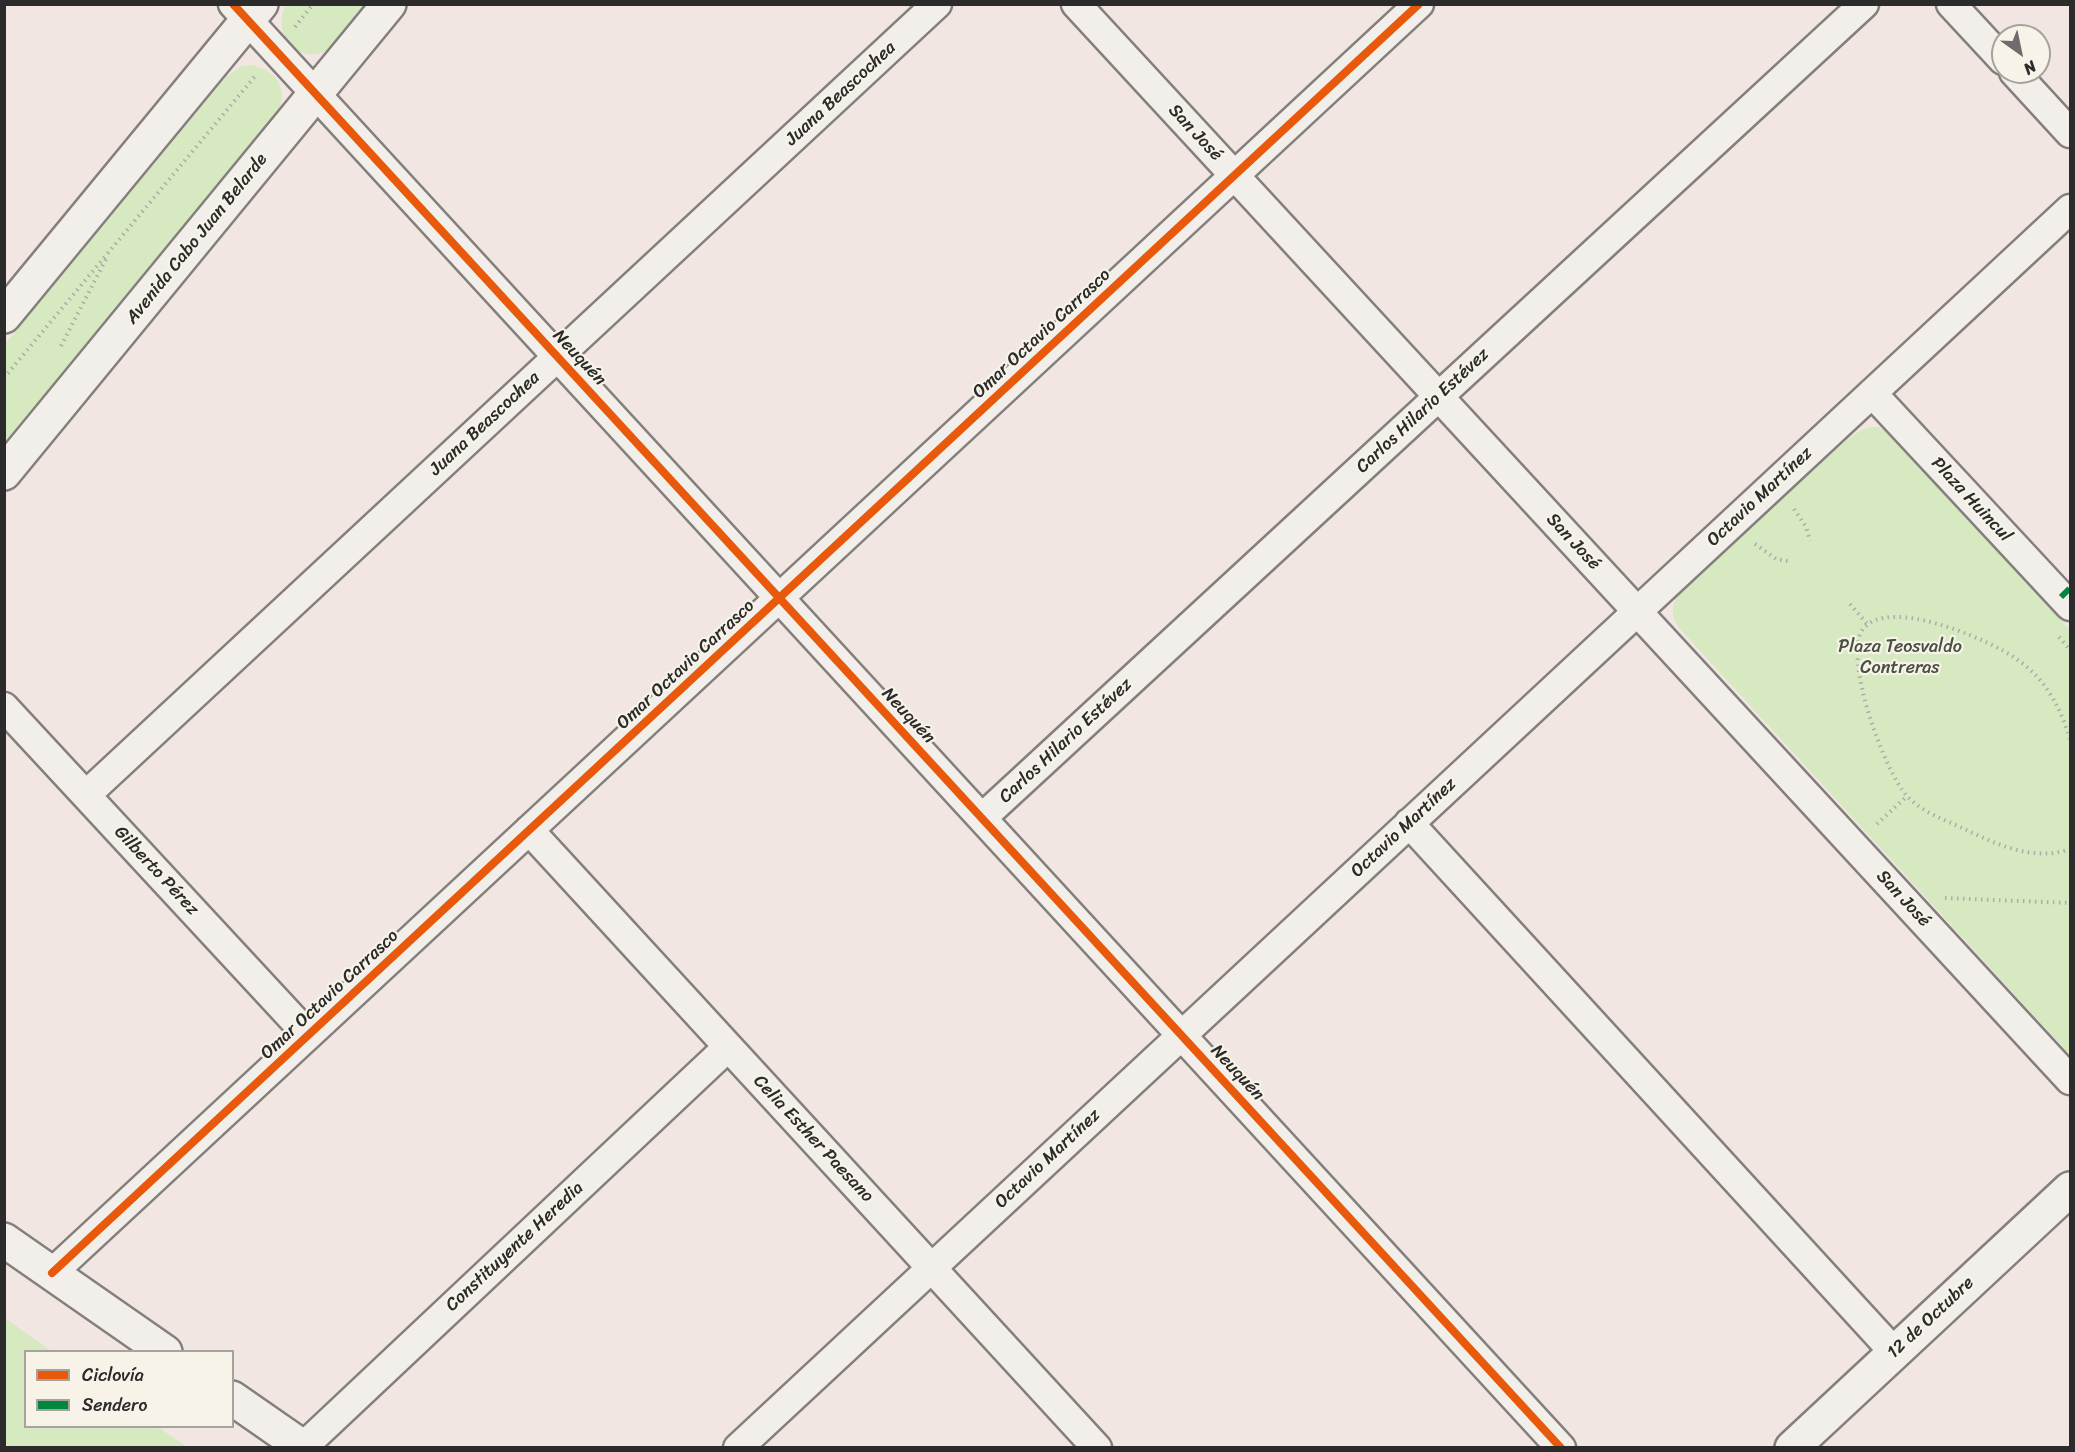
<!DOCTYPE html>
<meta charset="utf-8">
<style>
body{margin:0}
#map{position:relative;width:2075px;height:1452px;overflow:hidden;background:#f1e6e1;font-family:Sriracha,sans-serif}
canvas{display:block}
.frame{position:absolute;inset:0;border:6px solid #2b2b2b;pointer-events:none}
.legend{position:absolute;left:24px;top:1350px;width:210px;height:78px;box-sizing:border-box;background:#f7f3e8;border:2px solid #a5a39c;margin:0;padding:8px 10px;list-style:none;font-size:18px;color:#2b2b2b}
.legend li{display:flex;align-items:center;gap:12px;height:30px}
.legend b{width:30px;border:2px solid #a5a39c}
.north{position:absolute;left:1991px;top:24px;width:60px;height:60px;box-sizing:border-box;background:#f7f3e8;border:2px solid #a5a39c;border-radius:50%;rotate:147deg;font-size:16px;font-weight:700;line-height:24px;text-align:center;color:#2b2b2b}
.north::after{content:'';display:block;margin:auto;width:21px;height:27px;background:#706c6b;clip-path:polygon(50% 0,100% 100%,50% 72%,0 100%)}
</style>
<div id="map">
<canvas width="2075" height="1452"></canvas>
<div class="frame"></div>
<ul class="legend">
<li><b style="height:8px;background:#e8590c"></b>Ciclovía</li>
<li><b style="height:8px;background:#00873e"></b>Sendero</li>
</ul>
<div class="north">N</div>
</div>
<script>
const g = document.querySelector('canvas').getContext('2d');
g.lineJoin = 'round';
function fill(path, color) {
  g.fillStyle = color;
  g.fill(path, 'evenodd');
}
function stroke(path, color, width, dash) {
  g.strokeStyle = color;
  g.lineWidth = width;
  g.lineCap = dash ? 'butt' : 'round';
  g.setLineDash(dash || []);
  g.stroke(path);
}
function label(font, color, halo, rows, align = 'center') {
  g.font = font + ' Sriracha,sans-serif';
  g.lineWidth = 4.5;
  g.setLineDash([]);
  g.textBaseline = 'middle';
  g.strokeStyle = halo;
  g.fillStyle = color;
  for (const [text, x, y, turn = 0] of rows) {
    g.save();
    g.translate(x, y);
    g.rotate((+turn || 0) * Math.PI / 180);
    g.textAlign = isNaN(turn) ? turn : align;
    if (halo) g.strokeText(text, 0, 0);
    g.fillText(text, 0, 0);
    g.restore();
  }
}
const green = new Path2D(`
 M 286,5 L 369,5 C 357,19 345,41 328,50 C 298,66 270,33 286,5 Z
 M 251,65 C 280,71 290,93 275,118 L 5,446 L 5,344 L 225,78 L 241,66 Z
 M 1871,427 L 1879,427 L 1892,436 L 2070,630 L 2070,1055 L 1681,630 C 1670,616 1670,605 1681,591 L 1848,439 L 1863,429 Z
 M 5,1318 L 51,1351 L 26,1352 L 26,1426 L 158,1427 L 187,1447 L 5,1447 Z`);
const path = new Path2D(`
 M 295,27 L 313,4
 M 61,346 L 106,259
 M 4,378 L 256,75
 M 1794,509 L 1806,527 L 1810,541
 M 1755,544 L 1776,559 L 1788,561
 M 1850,604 L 1868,625
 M 2059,637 L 2070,650
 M 2070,739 C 2051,679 2025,657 1967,634 C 1942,624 1883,604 1863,629 C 1842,656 1885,773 1907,796 C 1921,811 1940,818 1958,826 C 1992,842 2032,863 2070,849
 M 1877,824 L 1907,796
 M 1945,898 L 2070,903`);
const minor = new Path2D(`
 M 233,4 L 1561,1448
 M 1076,4 L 2070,1080
 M 1951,4 L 2003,60
 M 2014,72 L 2070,133
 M 1872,393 L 2070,606
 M 4,707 L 308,1035
 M 86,795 L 937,4
 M 982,818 L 1864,4
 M 1409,823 L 1894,1352
 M 529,830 L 1097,1448
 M 52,1273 L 1419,4
 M 303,1447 L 728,1047
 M 738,1448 L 2070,209`);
const tertiary = new Path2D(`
 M 4,1240 L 165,1352
 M 232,1398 L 304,1448`);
const secondary = new Path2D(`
 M 4,316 L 261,4
 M 4,473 L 389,4
 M 1792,1448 L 2070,1189`);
const quiet = new Path2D(`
 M 2061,597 L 2070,588`);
const cycleway = new Path2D(`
 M 233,4 L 1561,1448
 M 52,1273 L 1419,4`);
const streetNames = [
 ["Juana Beascochea",841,94,-43],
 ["San José",1195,133,47],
 ["Avenida Cabo Juan Belarde",197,239,-51],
 ["Omar Octavio Carrasco",1042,334,-43],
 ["Neuquén",579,358,47],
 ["Carlos Hilario Estévez",1423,411,-43],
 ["Juana Beascochea",485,424,-43],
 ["Octavio Martínez",1760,497,-43],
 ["Plaza Huincul",1971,500,47],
 ["San José",1573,542,47],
 ["Omar Octavio Carrasco",686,665,-43],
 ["Neuquén",908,716,47],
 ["Carlos Hilario Estévez",1066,741,-43],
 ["Octavio Martínez",1404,828,-43],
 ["Gilberto Pérez",156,871,47],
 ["San José",1903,899,47],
 ["Omar Octavio Carrasco",330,995,-43],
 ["Neuquén",1237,1073,47],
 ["Celia Esther Paesano",813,1139,47],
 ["Octavio Martínez",1048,1159,-43],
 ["Constituyente Heredia",515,1247,-43],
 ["12 de Octubre",1931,1318,-43]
];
const parkNames = [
 ["Plaza Teosvaldo",1900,647],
 ["Contreras",1900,668]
];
fill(green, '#d6e9c1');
stroke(minor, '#847f7d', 33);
stroke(tertiary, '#847f7d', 38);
stroke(secondary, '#847f7d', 38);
stroke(path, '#aeaba9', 4, [1.5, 4.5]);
stroke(minor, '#f2efeb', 28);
stroke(tertiary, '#f2efeb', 33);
stroke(secondary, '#f2efeb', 33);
stroke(quiet, '#00873e', 6, [12, 6]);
stroke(cycleway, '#e8590c', 8);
label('18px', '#2b2b2b', '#f7f3e8', streetNames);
label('18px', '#495144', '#f7f3e8', parkNames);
</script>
